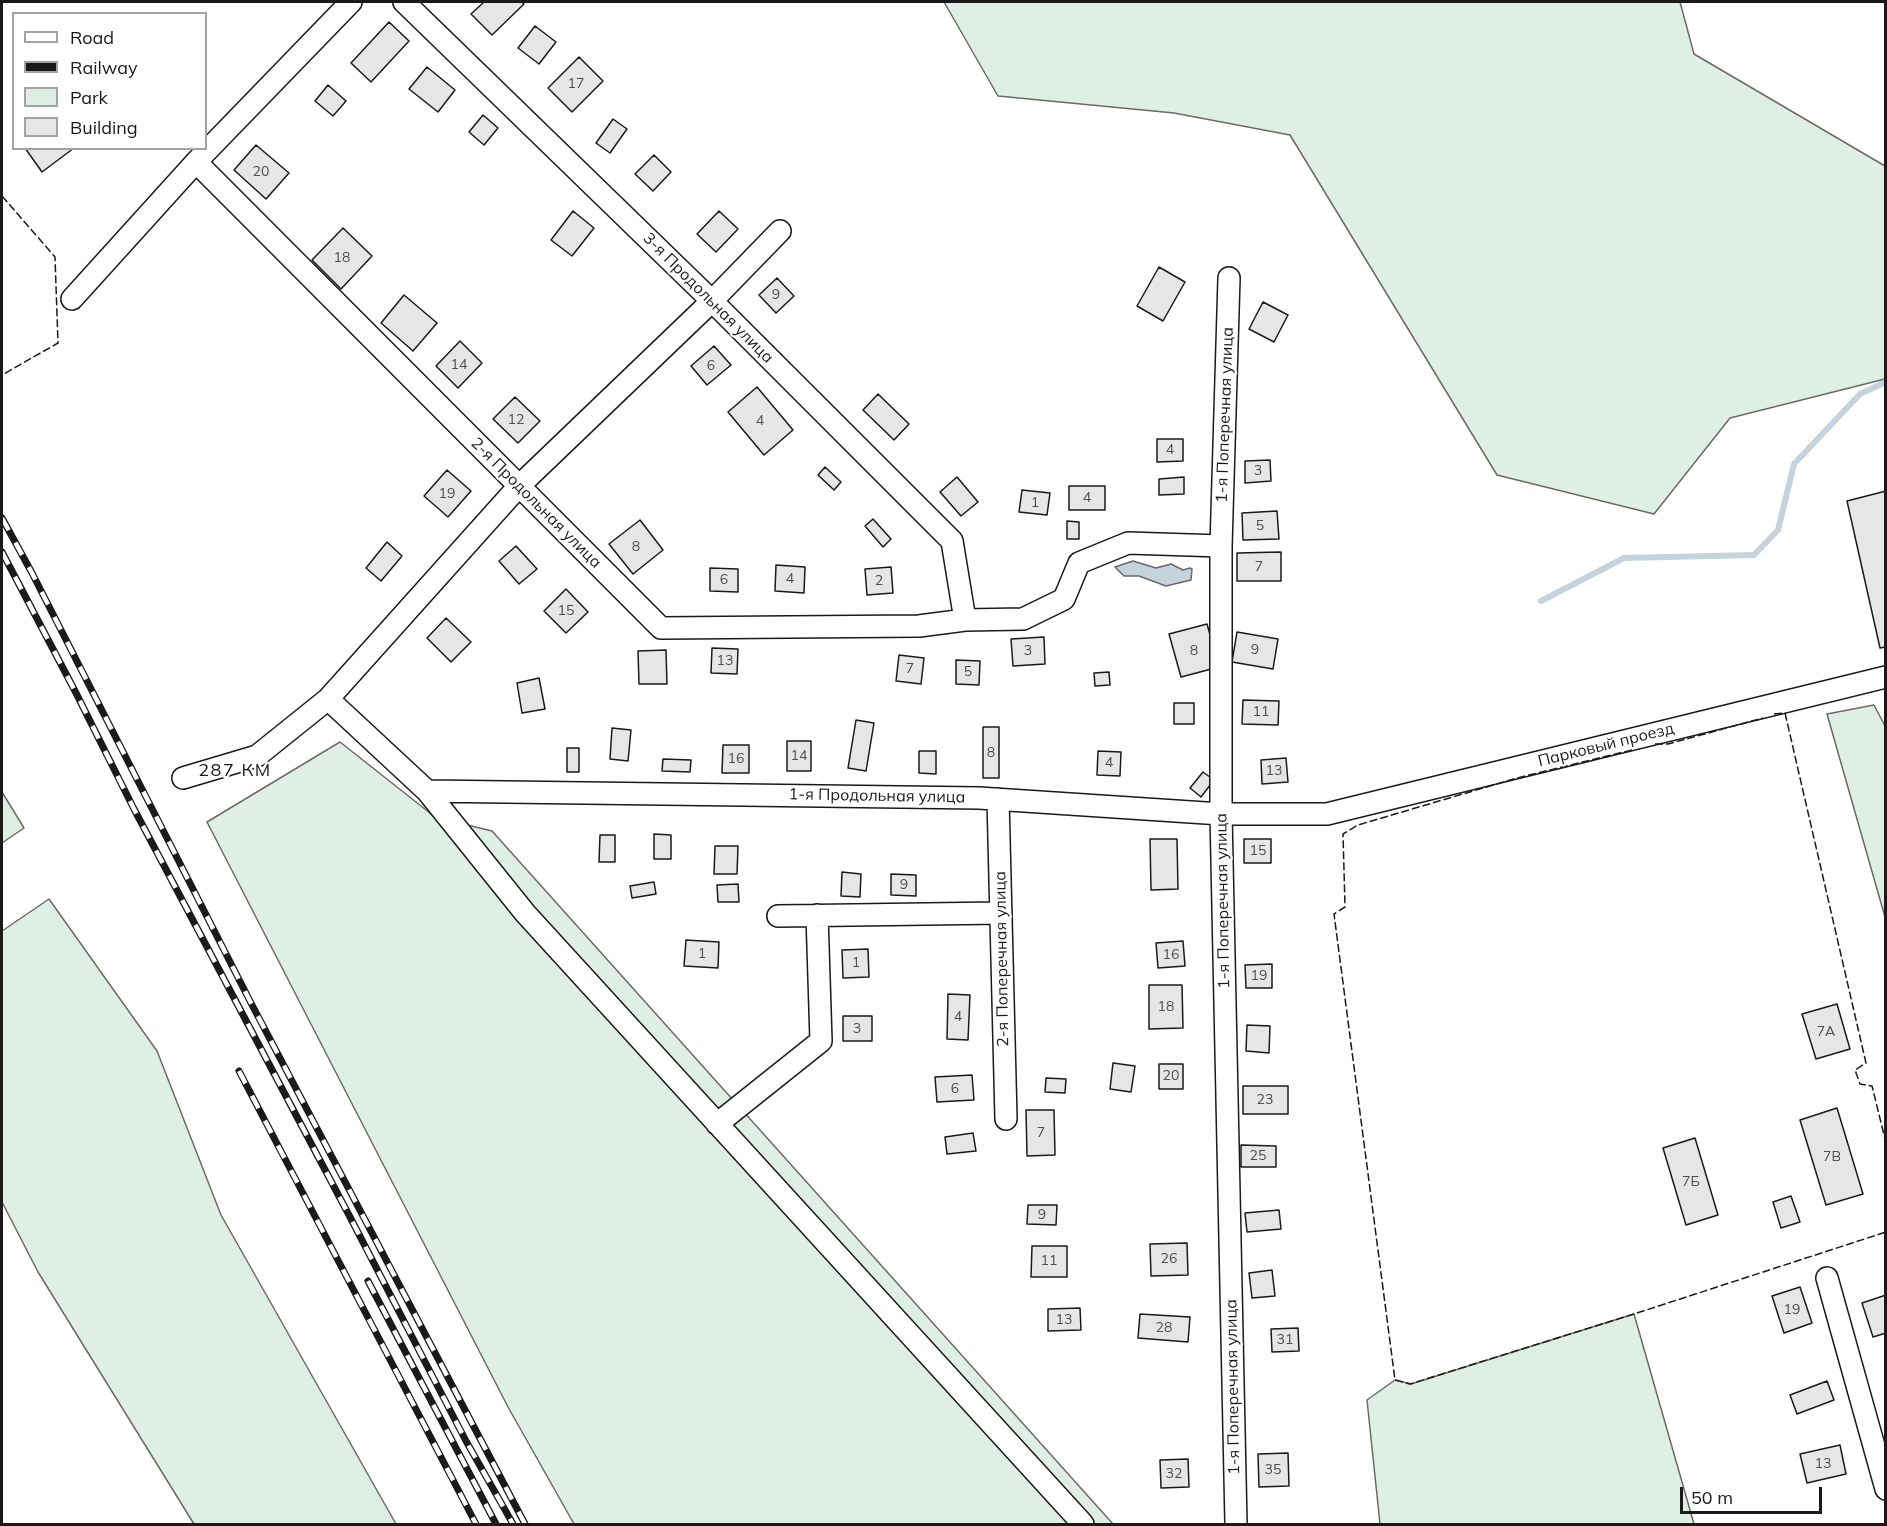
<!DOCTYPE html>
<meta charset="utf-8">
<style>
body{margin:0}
#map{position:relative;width:1887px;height:1526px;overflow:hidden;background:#fff;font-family:Mulish,sans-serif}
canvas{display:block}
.frame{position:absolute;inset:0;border:3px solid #1a1a1a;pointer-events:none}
.legend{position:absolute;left:12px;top:12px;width:195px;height:138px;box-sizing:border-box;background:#fff;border:2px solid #a3a3a3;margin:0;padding:8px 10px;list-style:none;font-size:18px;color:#1a1a1a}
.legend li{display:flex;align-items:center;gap:12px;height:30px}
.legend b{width:30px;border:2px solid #a3a3a3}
.scale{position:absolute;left:1680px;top:1487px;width:142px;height:27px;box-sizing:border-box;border:3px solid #1a1a1a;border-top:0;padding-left:8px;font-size:18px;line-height:21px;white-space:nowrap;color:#1a1a1a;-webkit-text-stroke:4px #fff;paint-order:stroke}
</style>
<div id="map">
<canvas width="1887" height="1526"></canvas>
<div class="frame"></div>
<ul class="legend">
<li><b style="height:8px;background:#fff"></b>Road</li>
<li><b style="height:8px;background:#1a1a1a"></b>Railway</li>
<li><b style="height:16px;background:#e0efe3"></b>Park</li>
<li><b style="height:16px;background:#e6e6e6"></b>Building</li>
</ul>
<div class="scale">50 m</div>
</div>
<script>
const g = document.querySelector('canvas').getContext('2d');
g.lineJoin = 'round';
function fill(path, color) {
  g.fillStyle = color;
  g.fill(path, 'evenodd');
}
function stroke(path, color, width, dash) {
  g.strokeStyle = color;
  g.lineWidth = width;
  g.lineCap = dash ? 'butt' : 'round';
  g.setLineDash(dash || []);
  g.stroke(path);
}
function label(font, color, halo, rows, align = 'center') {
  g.font = font + ' Mulish,sans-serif';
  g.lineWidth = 4.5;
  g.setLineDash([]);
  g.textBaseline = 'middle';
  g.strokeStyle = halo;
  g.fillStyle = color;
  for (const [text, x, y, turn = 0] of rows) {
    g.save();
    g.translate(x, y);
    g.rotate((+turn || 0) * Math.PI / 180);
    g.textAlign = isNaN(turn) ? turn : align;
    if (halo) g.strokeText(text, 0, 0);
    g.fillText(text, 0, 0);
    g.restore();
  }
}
const green = new Path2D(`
 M 944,2 L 1680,2 L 1694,54 L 1885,166 L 1885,379 L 1730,418 L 1654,514 L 1497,475 L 1290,135 L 1174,113 L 998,96 Z
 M 1874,705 L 1885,726 L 1885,917 L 1827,714 Z
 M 340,742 L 435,817 L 492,831 L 1113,1524 L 574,1524 L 508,1407 L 207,822 Z
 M 2,792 L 24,828 L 2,843 Z
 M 49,899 L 157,1051 L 221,1215 L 396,1524 L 194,1524 L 38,1272 L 2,1202 L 2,931 Z
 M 1634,1314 L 1694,1524 L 1380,1524 L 1367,1400 L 1395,1380 L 1411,1384 Z`);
const water = new Path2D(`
 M 1133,561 L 1156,568 L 1171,564 L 1183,570 L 1190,568 L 1192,569 L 1191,580 L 1166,586 L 1139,576 L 1124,576 L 1115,567 Z`);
const stream = new Path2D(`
 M 1541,601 L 1624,558 L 1754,555 L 1778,530 L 1794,464 L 1860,394 L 1886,382`);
const building = new Path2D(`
 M 484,2 L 521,2 L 524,4 L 492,35 L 471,14 Z
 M 389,22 L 409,41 L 371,82 L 351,63 Z
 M 535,26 L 556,42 L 539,64 L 518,48 Z
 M 579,57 L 603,81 L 572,112 L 548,88 Z
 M 427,67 L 455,90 L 438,112 L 409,89 Z
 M 328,85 L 346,101 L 333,116 L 315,101 Z
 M 483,115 L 498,128 L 484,145 L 469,132 Z
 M 613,119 L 627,129 L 610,153 L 596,143 Z
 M 256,145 L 289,173 L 266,199 L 234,170 Z
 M 25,148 L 74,148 L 42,172 Z
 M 654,155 L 671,172 L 653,191 L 635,174 Z
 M 573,211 L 594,228 L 572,256 L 551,240 Z
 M 719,211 L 738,229 L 716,252 L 697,234 Z
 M 343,228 L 372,256 L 341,289 L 312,260 Z
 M 1159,267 L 1185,282 L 1163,321 L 1137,306 Z
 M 777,278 L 794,296 L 776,313 L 759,295 Z
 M 404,295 L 437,323 L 413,351 L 381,323 Z
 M 1263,302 L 1288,315 L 1274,342 L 1249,329 Z
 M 460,341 L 482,363 L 458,388 L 436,366 Z
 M 714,346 L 731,365 L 707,385 L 691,366 Z
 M 757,387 L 793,430 L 764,455 L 728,412 Z
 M 878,394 L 909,424 L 894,440 L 863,410 Z
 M 515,397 L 540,421 L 518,443 L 493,419 Z
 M 1157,439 L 1183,439 L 1183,461 L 1157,462 Z
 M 1270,460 L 1271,481 L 1245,483 L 1245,461 Z
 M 825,467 L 841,482 L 834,490 L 818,475 Z
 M 447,470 L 471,491 L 448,517 L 424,496 Z
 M 957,477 L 978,502 L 961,516 L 940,492 Z
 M 1184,477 L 1184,494 L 1159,495 L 1159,479 Z
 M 1069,486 L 1105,486 L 1105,510 L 1069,510 Z
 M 1022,490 L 1050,493 L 1047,515 L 1019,512 Z
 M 1886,491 L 1886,647 L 1880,648 L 1847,501 Z
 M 1277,511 L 1279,539 L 1243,540 L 1242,513 Z
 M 873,519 L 891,539 L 883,547 L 865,526 Z
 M 640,520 L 663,550 L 633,574 L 609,544 Z
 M 1067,521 L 1079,522 L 1079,539 L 1067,539 Z
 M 387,542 L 402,556 L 381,581 L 366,568 Z
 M 516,546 L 537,569 L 519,584 L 499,561 Z
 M 1281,552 L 1281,581 L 1237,581 L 1237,553 Z
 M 776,565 L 805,567 L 804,593 L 775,591 Z
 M 891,567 L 893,593 L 867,595 L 865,569 Z
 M 710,568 L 738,569 L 738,592 L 710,591 Z
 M 566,589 L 588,612 L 566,633 L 544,611 Z
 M 446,618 L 471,642 L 451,662 L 427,638 Z
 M 1207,624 L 1219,667 L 1181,677 L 1169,634 Z
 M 1237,632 L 1278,639 L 1273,669 L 1232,662 Z
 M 1044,637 L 1045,664 L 1013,666 L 1011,639 Z
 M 712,648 L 738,649 L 737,674 L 711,673 Z
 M 666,650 L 667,684 L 639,684 L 638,651 Z
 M 899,655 L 924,658 L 921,684 L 896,681 Z
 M 956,660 L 980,661 L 979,685 L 956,684 Z
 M 1109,672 L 1110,685 L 1095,686 L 1094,673 Z
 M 539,678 L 545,709 L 522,713 L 517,683 Z
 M 1243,700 L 1279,701 L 1278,725 L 1242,724 Z
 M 1174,703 L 1194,703 L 1194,724 L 1174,724 Z
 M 856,720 L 874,723 L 866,771 L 848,768 Z
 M 983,727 L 999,727 L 999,778 L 983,778 Z
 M 612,728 L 631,730 L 628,761 L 610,759 Z
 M 787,741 L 811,741 L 811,771 L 787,771 Z
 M 723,745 L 749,745 L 749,773 L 722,773 Z
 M 567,748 L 579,748 L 579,772 L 567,772 Z
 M 919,751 L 936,751 L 936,774 L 919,773 Z
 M 1098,751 L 1121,752 L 1120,776 L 1097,775 Z
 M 1286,758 L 1288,782 L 1262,784 L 1261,760 Z
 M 663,759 L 691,760 L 690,772 L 662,771 Z
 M 1203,772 L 1214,780 L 1201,797 L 1190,788 Z
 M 654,834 L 671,835 L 671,859 L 654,859 Z
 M 600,835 L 615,835 L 615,862 L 599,862 Z
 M 1150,839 L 1177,839 L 1178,889 L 1151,890 Z
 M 1244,839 L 1271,839 L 1271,863 L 1244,863 Z
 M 715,846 L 738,846 L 737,874 L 714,874 Z
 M 842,872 L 861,874 L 860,897 L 841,896 Z
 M 891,874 L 916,875 L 916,896 L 891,895 Z
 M 654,882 L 656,894 L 632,898 L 630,886 Z
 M 738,884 L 739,902 L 718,902 L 717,885 Z
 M 686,940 L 719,942 L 718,968 L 684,966 Z
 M 1183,941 L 1185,966 L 1158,968 L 1156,943 Z
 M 868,949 L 869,977 L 843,978 L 842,950 Z
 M 1272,964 L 1272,988 L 1246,988 L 1245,965 Z
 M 1149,985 L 1182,985 L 1183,1028 L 1149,1029 Z
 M 948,994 L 970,995 L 968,1040 L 947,1039 Z
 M 1837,1004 L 1850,1049 L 1816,1059 L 1802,1014 Z
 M 843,1016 L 872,1016 L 872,1041 L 843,1041 Z
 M 1247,1025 L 1270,1026 L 1269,1053 L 1246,1051 Z
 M 1113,1063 L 1135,1066 L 1131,1092 L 1110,1089 Z
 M 1159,1064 L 1183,1064 L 1183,1089 L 1159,1089 Z
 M 972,1075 L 974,1100 L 937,1102 L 935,1077 Z
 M 1046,1078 L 1066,1079 L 1065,1093 L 1045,1092 Z
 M 1243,1086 L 1288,1086 L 1288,1114 L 1243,1114 Z
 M 1837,1108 L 1863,1194 L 1826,1205 L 1800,1120 Z
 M 1026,1110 L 1054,1110 L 1055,1155 L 1027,1156 Z
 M 973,1133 L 976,1151 L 947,1154 L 945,1137 Z
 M 1695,1138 L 1718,1215 L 1686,1225 L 1663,1148 Z
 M 1241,1145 L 1276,1146 L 1276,1167 L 1241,1167 Z
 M 1791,1196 L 1800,1222 L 1781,1228 L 1773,1202 Z
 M 1028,1205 L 1057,1205 L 1056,1225 L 1027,1224 Z
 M 1279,1210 L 1281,1229 L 1247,1232 L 1245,1213 Z
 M 1187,1243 L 1188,1275 L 1151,1276 L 1150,1244 Z
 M 1032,1246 L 1067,1246 L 1067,1277 L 1031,1277 Z
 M 1272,1270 L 1275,1296 L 1252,1298 L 1249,1273 Z
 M 1800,1287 L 1812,1323 L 1784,1333 L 1772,1296 Z
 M 1886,1295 L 1886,1333 L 1873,1337 L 1862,1303 Z
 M 1080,1308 L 1081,1330 L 1048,1331 L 1048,1309 Z
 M 1140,1314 L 1190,1317 L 1188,1342 L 1138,1338 Z
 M 1298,1328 L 1299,1351 L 1272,1352 L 1271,1329 Z
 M 1827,1381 L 1834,1400 L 1797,1414 L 1790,1395 Z
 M 1840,1445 L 1846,1474 L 1807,1483 L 1800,1454 Z
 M 1288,1453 L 1289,1486 L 1259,1487 L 1258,1454 Z
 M 1188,1459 L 1189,1487 L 1161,1488 L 1160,1460 Z`);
const minor = new Path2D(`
 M 404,2 L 712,301 L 952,541 L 965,620
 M 196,162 L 661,628 L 919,626 L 965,620 L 1023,619 L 1064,599 L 1079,563 L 1128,543 L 1221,546
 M 1229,278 L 1221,546 L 1221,814 L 1236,1524
 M 72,299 L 196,162 L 351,2
 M 328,699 L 427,791 L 525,913 L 1083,1524
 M 183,778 L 257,756 L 328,699 L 519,486 L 712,301 L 780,231
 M 427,791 L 979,798 L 1221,814 L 1327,814 L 1886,677
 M 998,799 L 1006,1119
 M 778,916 L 1001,913
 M 717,1124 L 821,1041 L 817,915
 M 1827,1278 L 1886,1489`);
const rail = new Path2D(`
 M 2,518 L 32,573 L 251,1003 L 525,1524
 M 2,552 L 75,691 L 134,809 L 350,1217 L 466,1441 L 513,1524
 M 239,1071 L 476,1524
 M 368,1281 L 496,1524`);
const fence = new Path2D(`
 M 2,196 L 55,257 L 58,343 L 2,375
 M 1774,714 L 1785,713 L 1866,1063 L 1855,1070 L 1860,1084 L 1872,1086 L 1886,1143
 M 1655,744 L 1668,744 L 1763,718
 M 1632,750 L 1517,778 L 1358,825 L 1343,834 L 1345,907 L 1334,914 L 1395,1380 L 1410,1384 L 1634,1314 L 1886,1232`);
const numberNames = [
 ["17",576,84],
 ["20",261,172],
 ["18",342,258],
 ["9",776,295],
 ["14",459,365],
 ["6",711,366],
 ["12",516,420],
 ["4",760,421],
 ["4",1170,450],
 ["3",1258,471],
 ["19",447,494],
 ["4",1087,498],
 ["1",1035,503],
 ["5",1260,526],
 ["8",636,547],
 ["7",1259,567],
 ["4",790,579],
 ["6",724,580],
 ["2",879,581],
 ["15",566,611],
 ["9",1255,650],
 ["3",1028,651],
 ["8",1194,651],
 ["13",725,661],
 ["7",910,669],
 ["5",968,672],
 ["11",1261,712],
 ["8",991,753],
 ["14",799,756],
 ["16",736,759],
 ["4",1109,763],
 ["13",1274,771],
 ["15",1258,851],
 ["9",904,885],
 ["1",702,954],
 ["16",1171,955],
 ["1",856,963],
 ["19",1259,976],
 ["18",1166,1007],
 ["4",958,1017],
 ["3",857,1029],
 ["7А",1826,1032],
 ["20",1171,1076],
 ["6",955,1089],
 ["23",1265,1100],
 ["7",1041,1133],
 ["25",1258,1156],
 ["7В",1832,1157],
 ["7Б",1691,1182],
 ["9",1042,1215],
 ["26",1169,1259],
 ["11",1049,1261],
 ["19",1792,1310],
 ["13",1064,1320],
 ["28",1164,1328],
 ["31",1285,1340],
 ["13",1823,1464],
 ["35",1273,1470],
 ["32",1174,1474]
];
const streetNames = [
 ["3-я Продольная улица",708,298,45],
 ["1-я Поперечная улица",1225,415,-88],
 ["2-я Продольная улица",536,503,45],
 ["Парковый проезд",1606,745,-14],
 ["1-я Продольная улица",877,796,1],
 ["1-я Поперечная улица",1223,901,-91],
 ["2-я Поперечная улица",1002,959,-91],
 ["1-я Поперечная улица",1233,1387,-91]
];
const neighbourhoodNames = [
 ["287 КМ",235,771]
];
fill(green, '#e0efe3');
stroke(green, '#6a6a6a', 1.5);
fill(water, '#c6d2dc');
stroke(water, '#6a6a6a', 1.5);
stroke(stream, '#c6d2dc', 6);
fill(building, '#e6e6e6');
stroke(building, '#1a1a1a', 1.5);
stroke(minor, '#1a1a1a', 24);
stroke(minor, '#fff', 21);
stroke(rail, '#1a1a1a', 7);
stroke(rail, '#fff', 4.5, [14]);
stroke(fence, '#1a1a1a', 1.5, [8, 3]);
label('14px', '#4d4d4d', null, numberNames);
label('16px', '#1a1a1a', '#fff', streetNames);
g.letterSpacing = '1.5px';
label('18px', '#1a1a1a', '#fff', neighbourhoodNames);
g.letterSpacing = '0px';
</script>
